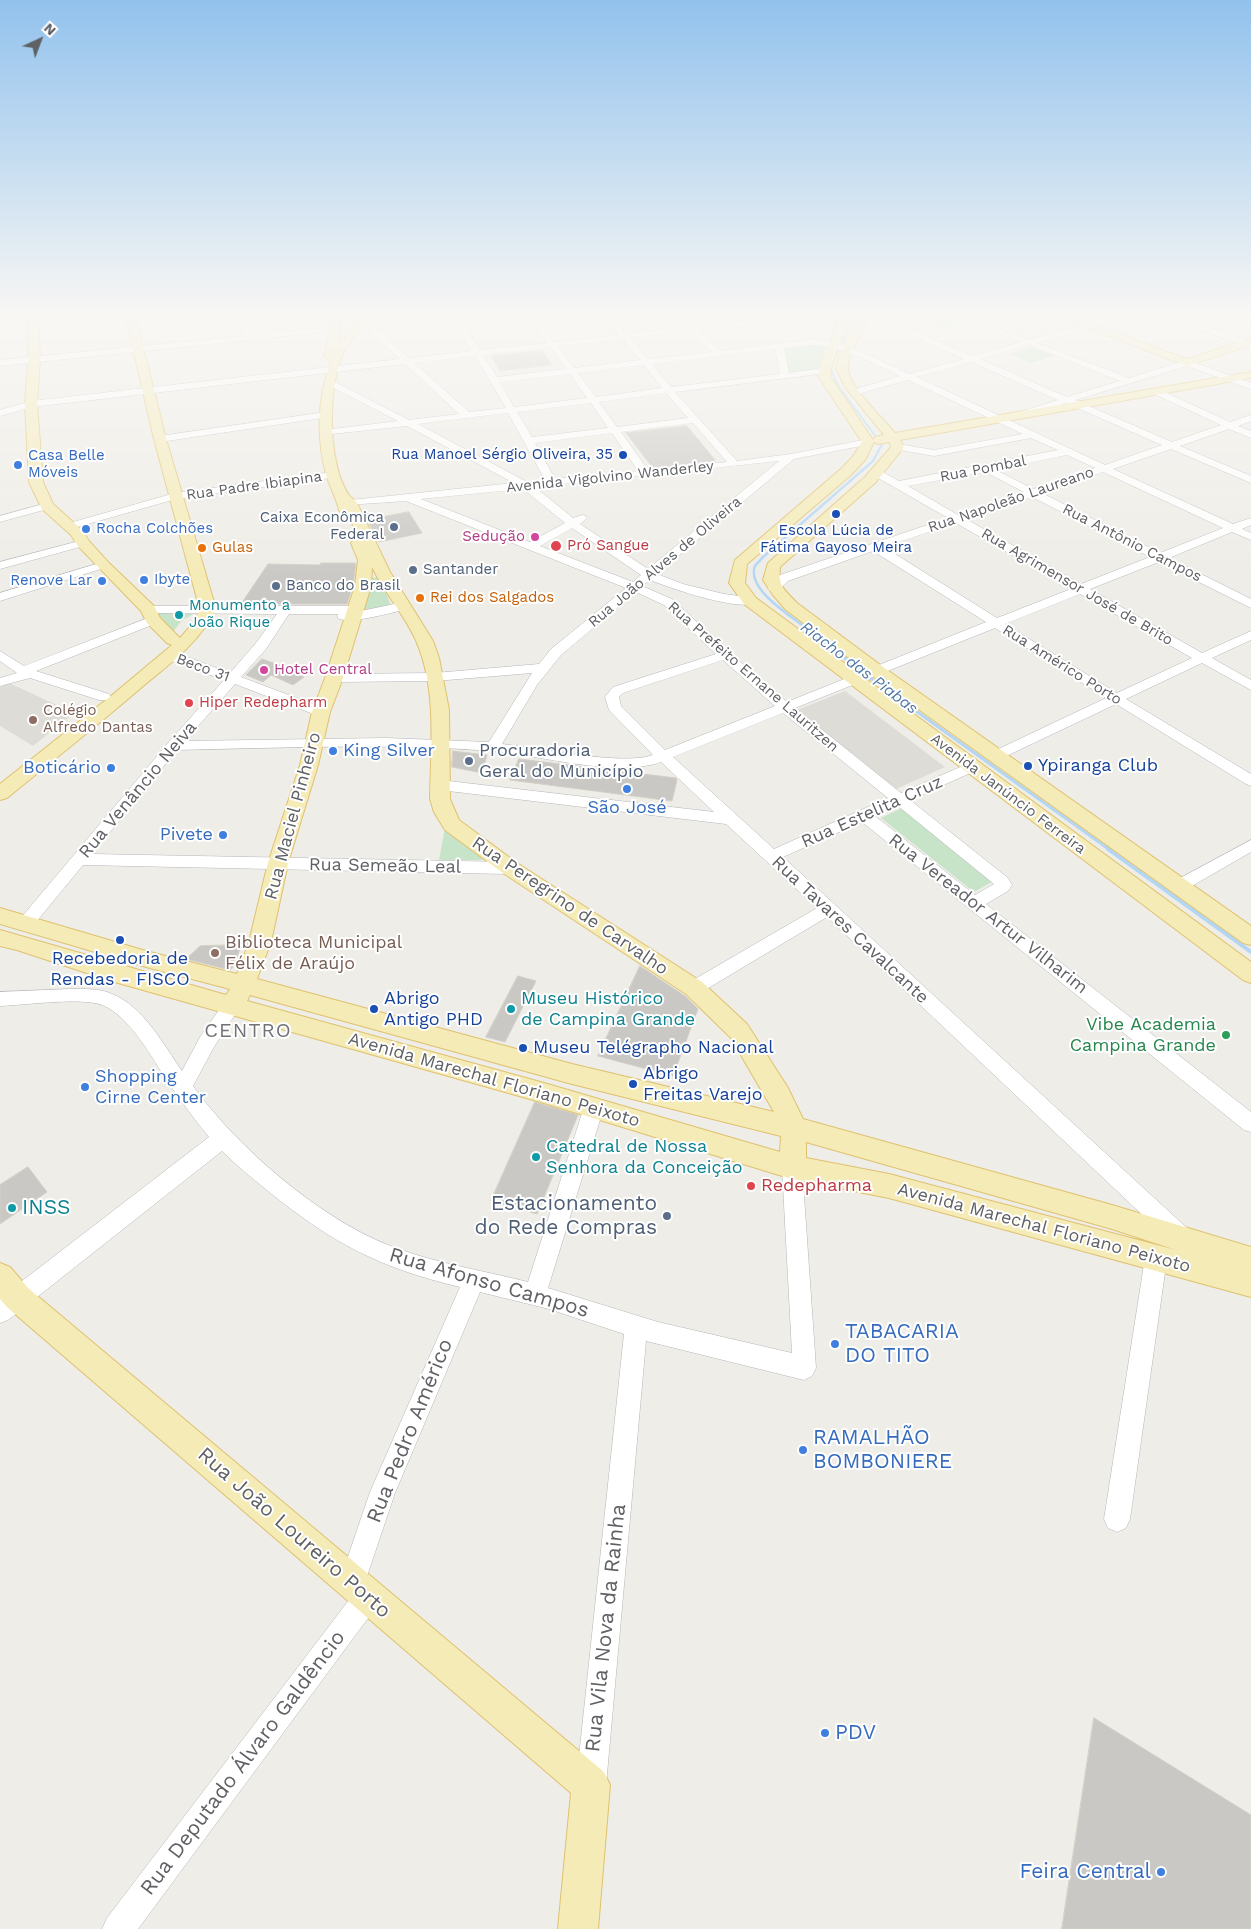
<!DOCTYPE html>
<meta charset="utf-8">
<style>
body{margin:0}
#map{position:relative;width:1251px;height:1929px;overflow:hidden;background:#efede7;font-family:"Work Sans",sans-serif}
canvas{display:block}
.north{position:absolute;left:15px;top:15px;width:50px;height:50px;-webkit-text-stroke:4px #fff;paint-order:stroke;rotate:43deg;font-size:14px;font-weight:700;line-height:20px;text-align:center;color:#5f6165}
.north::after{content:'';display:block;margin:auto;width:18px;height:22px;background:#5f6165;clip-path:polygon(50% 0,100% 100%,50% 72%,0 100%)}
</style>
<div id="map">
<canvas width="1251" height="1929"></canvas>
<div class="north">N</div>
</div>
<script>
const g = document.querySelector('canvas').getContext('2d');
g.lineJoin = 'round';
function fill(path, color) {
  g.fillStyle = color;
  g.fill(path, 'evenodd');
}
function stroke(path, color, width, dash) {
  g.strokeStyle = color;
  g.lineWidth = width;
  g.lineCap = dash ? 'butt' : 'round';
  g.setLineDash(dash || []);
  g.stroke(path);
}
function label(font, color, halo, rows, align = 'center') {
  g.font = font + ' "Work Sans",sans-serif';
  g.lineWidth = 4;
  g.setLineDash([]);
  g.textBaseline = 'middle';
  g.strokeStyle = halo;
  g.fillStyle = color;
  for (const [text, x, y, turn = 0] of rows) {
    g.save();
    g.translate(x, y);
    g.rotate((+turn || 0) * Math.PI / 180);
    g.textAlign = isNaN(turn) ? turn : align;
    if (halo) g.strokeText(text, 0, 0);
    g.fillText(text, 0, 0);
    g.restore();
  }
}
const education = new Path2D(`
 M 9,683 L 74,713 L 33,746 L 0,726 L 0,687 Z
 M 845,691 L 945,767 L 896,789 L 797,710 Z`);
const green = new Path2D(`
 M 907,311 L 925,313 L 940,311 L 967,321 L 944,328 L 922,318 L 903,313 Z
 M 818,343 L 826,345 L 818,370 L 788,374 L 783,348 Z
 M 1032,347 L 1055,356 L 1031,363 L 1009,354 Z
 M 378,577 L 382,580 L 390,604 C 383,609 368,612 360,609 L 369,581 L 372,578 Z
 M 190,611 L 192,615 L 182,620 L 173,632 L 154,612 L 176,613 Z
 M 902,808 L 995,880 L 974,892 L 881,818 Z
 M 445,828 L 487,860 L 439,860 Z`);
const streamFar3 = new Path2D(`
 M 832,363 L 853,320 L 850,311
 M 830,369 L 839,387 L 882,445 L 878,451`);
const streamFar2 = new Path2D(`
 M 806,628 C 791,616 746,589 755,566 C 757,563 761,560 763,557 L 873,461 L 879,450`);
const streamFar1 = new Path2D(`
 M 805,627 L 870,678 L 1110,850`);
const stream = new Path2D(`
 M 1108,849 L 1251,952`);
const building = new Path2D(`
 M 542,351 L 552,365 L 500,371 L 491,356 Z
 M 687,426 L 716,461 L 653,468 L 626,433 Z
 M 409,512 L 422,533 L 379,542 L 367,520 Z
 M 321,563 L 356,563 L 353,586 L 347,604 L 241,604 L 268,564 L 320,565 Z
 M 262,659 L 282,666 L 280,668 L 304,677 L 293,685 L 271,675 L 263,682 L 246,675 Z
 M 453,751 L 487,755 L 482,773 L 452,767 Z
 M 519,759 L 676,778 L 677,780 L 672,801 L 510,780 Z
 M 241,945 L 235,965 L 230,970 L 186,959 L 200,946 Z
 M 640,966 L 685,996 L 698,1009 L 673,1076 L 598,1056 Z
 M 518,976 L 536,981 L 505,1042 L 486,1037 Z
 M 535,1102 L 578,1115 L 537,1214 L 491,1201 Z
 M 28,1167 L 47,1192 L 0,1224 L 0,1185 Z
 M 1094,1718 L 1251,1815 L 1251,1929 L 1062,1929 Z`);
const minor = new Path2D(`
 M 233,311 L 241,311 L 252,335 L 336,327 L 340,329 L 336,331 L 0,366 L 0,360 L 244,336 Z
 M 448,311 L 456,311 L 458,314 L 515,311 L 511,313 L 460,318 L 480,350 L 547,343 L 523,311 L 531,311 L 554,342 L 619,335 L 598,311 L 606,311 L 627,334 L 686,327 L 669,311 L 677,311 L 694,326 L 845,311 L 845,314 L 842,314 L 699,331 L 720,351 L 814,339 C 848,342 878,360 909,374 L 964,359 L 893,328 L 857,318 L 857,314 L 899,324 L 972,356 L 1021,342 L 943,313 L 942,311 L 952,311 L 1029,340 L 1134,311 L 1145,311 L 1144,313 L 1037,343 L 1129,378 L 1187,360 L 1251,383 L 1251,389 L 1187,366 L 1075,400 L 1172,442 L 1221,425 L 1154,394 L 1154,390 L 1160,390 L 1230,422 L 1251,415 L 1251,421 L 1238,426 L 1251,431 L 1251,438 L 1229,429 L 1180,446 L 1251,476 L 1251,483 L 1171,449 L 1113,469 L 1233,524 L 1251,518 L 1251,525 L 1242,529 L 1251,533 L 1251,540 L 1232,532 L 1169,558 L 1251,599 L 1251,608 L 1159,562 L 1090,589 L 1202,653 L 1251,631 L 1251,640 L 1212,658 L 1251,680 L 1251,690 L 1202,663 L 1126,699 L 1251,774 L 1251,786 L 1246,784 L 1116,704 L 1000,759 L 990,759 L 988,756 L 990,753 L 1106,698 L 995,628 L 795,708 L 901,793 L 967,764 L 977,764 L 979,767 L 977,770 L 910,800 L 1008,878 L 1012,885 L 1008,891 L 986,904 L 1251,1112 L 1251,1132 L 1244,1130 L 862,822 L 783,857 L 1187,1228 L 1190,1235 L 1187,1242 L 1179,1245 L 1171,1242 L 827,917 L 700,993 L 694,995 L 688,993 L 685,988 L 688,983 L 817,908 L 726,824 L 440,790 L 435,788 L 433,785 L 435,782 L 440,780 L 714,812 L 661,762 C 617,778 539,755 492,751 C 387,743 282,748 177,750 L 92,854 L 510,862 L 516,864 L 518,868 L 516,872 L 510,874 L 456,873 L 83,865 L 32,927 L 26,929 L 20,927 L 18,923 L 20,919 L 168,743 L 224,680 L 164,658 L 163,655 L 164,652 L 174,652 L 230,673 L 256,643 L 277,614 L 148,613 L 142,609 L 144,606 L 355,606 L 359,607 L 361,611 L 404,602 L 410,606 L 408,609 C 389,613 357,623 339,619 L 337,616 L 338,614 L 289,614 L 266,649 L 241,677 L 326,709 L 328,712 L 326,715 L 316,715 L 235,684 L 185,741 L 386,738 L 489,742 L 532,673 L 435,681 L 334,682 L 327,678 L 334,674 L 435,673 L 539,664 L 551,649 L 626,588 L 406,501 L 346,505 L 345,503 L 346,501 L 350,500 L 514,483 L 407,426 L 322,435 L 322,431 L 325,430 L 398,421 L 326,384 L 326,380 L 329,379 L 409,420 L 459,414 L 405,364 L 32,407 L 0,416 L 0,410 L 31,401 L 400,359 L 368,330 L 358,328 L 359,321 L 379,322 L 450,315 ZM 453,319 L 472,351 L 409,358 L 373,326 ZM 690,331 L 712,352 L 648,359 L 631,338 ZM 623,339 L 640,360 L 574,368 L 558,346 ZM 814,345 C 845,347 872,363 900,376 L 852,390 L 852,394 L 858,394 L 908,380 L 1023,434 L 934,450 L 898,444 L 894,445 L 894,449 L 934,456 L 1031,438 L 1058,450 L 899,481 L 881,471 L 873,471 L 872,473 L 873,475 L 948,518 L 780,575 L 768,588 L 770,591 L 778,591 L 788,581 L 873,551 L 986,622 L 787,702 L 761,681 L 672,599 L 642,586 L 650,580 C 673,589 731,609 754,604 L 756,601 L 754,598 L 724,594 L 683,584 L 657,574 L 794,459 L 871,444 L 871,440 L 868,439 L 791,454 L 737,461 L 675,392 L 827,373 L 828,371 L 824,368 L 789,373 L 784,348 ZM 1029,345 L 1120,381 L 1067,397 L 980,359 ZM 550,347 L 566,369 L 497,377 L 483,355 ZM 775,349 L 780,374 L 671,387 L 652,364 ZM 475,356 L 506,408 L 469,412 L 414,363 ZM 971,362 L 1058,400 L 1019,412 L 1019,416 L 1025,416 L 1066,403 L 1162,445 L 1105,465 L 917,377 ZM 644,365 L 662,388 L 596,397 L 578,373 ZM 570,374 L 587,398 L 514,407 L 500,382 ZM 666,393 L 688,418 L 617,427 L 599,402 ZM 591,403 L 608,428 L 532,437 L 517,412 ZM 508,413 L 545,480 L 527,482 L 418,424 ZM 693,423 L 727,462 L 648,470 L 621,432 ZM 612,433 L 638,471 L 555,479 L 535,443 ZM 1067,455 L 1095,468 L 1033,489 L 996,470 ZM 779,461 L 648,569 L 580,524 L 587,518 L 586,516 L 582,515 L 573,518 L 535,487 ZM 985,472 L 1024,492 L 958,515 L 908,486 ZM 1103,472 L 1223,528 L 1160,553 L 1042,493 ZM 523,489 L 565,523 L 530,542 L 421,499 ZM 1032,497 L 1150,557 L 1081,584 L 966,519 ZM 956,523 L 1071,589 L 997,618 L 884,547 ZM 572,528 L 641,575 L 633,582 L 540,546 ZM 636,592 L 664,605 L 716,654 L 613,687 L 605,697 L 609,710 L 653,755 C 624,766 537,748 502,744 L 537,685 L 561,655 ZM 1080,594 L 1192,658 L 1117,693 L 1005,624 ZM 723,660 L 775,706 L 665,750 L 621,706 L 619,697 L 623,693 ZM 783,713 L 888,798 L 774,849 L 673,757 ZM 898,806 L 994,884 L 975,895 L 875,816 Z
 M 1009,311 L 1057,311 L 1058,312 L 1054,314 L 1013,313 Z
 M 1149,311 L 1159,311 L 1251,342 L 1251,348 Z
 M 326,412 L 329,413 L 329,417 L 160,442 L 155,439 L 160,436 Z
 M 333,472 L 337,473 L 338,475 L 337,477 L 176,499 L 70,529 L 64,526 L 66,524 L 175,493 Z
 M 47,503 L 52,506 L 51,508 L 0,522 L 0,516 Z
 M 83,540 L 87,541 L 89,543 L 87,545 L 0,569 L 0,562 Z
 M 103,562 L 109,565 L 107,567 L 0,601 L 0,593 Z
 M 153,616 L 157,617 L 159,620 L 157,623 L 36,671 L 109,694 L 111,697 L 109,700 L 99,700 L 30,678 L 0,686 L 0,678 L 17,673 L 0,661 L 0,651 L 24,666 Z
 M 1251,840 L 1251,852 L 1185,890 L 1179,892 L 1173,890 L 1171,886 L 1173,882 Z
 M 70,989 C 84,989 99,988 112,994 C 143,1006 164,1045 182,1071 L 200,1037 L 226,1000 L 232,998 L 238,1000 L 241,1005 L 214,1047 L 193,1086 C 237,1147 318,1217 388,1245 C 433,1263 481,1270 528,1282 L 584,1107 L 587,1101 L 594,1099 L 601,1101 L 604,1107 L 548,1288 L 658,1322 L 792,1353 L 782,1167 L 785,1161 L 792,1158 L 799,1161 L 802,1167 L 816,1368 L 812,1376 L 804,1380 L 646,1341 L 606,1785 L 601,1795 L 591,1800 L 581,1795 L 576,1785 L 624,1334 L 549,1309 L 480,1292 L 395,1493 L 364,1585 L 368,1584 L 377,1588 L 381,1597 L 377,1606 L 138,1929 L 102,1929 L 107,1918 L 352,1596 L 343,1592 L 339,1583 L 370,1492 L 460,1287 C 380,1268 332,1243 268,1191 C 252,1178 236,1165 222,1151 L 8,1320 L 0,1323 L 0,1298 L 209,1137 C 195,1120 181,1101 168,1082 C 153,1059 129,1015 102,1005 C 82,997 24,1005 0,1006 L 0,992 Z
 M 1156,1248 L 1164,1251 L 1167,1258 L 1130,1519 L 1126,1528 L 1117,1532 L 1108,1528 L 1104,1519 L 1145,1258 L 1148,1251 Z`);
const major = new Path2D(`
 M 28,311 L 38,311 L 40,360 L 37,404 L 43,482 L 53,504 L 82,530 L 89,541 L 108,562 L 154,606 L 160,618 L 180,638 L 194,622 L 201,607 L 197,599 L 154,439 L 124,311 L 134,311 L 166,439 L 213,599 L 217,607 C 201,641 171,663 142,687 C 98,725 52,761 7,798 L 0,800 L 0,784 L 111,696 L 172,645 L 167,643 L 147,623 L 141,611 L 78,546 L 71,535 L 42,509 L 29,482 L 25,404 L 28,360 Z
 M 324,311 L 334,311 C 341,322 341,331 339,344 L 367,311 L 377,311 C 368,324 353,336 345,350 C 327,382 327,464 349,495 C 351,498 355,500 357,503 L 390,572 L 433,641 L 439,658 L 449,710 L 450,799 L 459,820 L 517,863 L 702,982 L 747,1024 L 788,1088 L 803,1119 L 1112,1205 L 1251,1247 L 1251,1297 L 889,1198 L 792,1179 L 544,1103 L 111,981 L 17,950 L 0,946 L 0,930 L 226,995 L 230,989 L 146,967 L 0,924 L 0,908 L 146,951 L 237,974 L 249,942 L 268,863 L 300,765 L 312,712 L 325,678 L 355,586 L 358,560 L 351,543 L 353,540 L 359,539 L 348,514 L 341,513 L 339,510 C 336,497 329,485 326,474 C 316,436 318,396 331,360 L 324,357 L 330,328 ZM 372,567 C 384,593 406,616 417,643 C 437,690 431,749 430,799 L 434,812 L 445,830 L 503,873 L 686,994 L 731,1038 L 774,1112 L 572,1064 L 257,979 L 271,942 L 288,863 L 318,765 L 330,712 L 343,678 L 371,586 ZM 250,995 L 572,1084 L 781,1136 L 780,1152 L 544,1083 L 247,1001 ZM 806,1142 L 1112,1229 L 1176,1250 L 889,1174 L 806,1158 Z
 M 837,311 L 847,311 C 850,333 832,353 830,376 L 873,440 L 875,437 L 884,435 L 845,387 L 836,368 L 841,351 L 856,325 L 853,311 L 863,311 L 866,325 C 860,337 847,353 848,368 C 848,386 883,418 895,433 L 1251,372 L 1251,378 L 900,440 L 904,447 L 876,482 L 780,567 C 778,587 784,589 797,603 L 883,667 L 1251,926 L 1251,945 L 1243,943 L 871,675 L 785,609 L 773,595 L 763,580 L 768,563 L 866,476 L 891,447 L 889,442 L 879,444 L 874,442 L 865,460 L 852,474 L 747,564 L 745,583 L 756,598 L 1251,962 L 1251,983 L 1243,980 L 744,604 L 729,583 L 735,560 L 842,468 L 854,455 L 862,442 L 818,376 C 821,353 839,334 837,311 Z
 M 1044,311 L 1057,311 L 1187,359 L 1251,338 L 1251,345 L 1187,366 Z
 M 0,1263 L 10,1267 L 28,1288 L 604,1772 L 610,1785 L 598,1929 L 558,1929 L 571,1793 L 8,1308 L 0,1299 Z`);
const markers = [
 [623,455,5,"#1a4fb4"],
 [18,465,5,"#3f7fe0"],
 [836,514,5,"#1a4fb4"],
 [394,527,5,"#5c6f8a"],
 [86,529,5,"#3f7fe0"],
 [535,537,5,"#d1479c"],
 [556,546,6,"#e0444e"],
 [202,548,5,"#e8710a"],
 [413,570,5,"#5c6f8a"],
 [144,580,5,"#3f7fe0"],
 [102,581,5,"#3f7fe0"],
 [276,586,5,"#5c6f8a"],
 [420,598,5,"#e8710a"],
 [179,615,5,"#0f9aa8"],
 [264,670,5,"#d1479c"],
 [189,703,5,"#e0444e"],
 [33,720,5,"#8d6e63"],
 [333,751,5,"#3f7fe0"],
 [469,761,5,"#5c6f8a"],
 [1028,766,5,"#1a4fb4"],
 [111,768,5,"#3f7fe0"],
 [627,789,5,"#3f7fe0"],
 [223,835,5,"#3f7fe0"],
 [120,940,5,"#1a4fb4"],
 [215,953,5,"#8d6e63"],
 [374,1009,5,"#1a4fb4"],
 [511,1009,5,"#0f9aa8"],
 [1226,1035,5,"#2e9e5b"],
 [523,1048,5,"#1a4fb4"],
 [633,1084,5,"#1a4fb4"],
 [85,1087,5,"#3f7fe0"],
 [536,1157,5,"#0f9aa8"],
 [751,1186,5,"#e0444e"],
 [12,1208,5,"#0f9aa8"],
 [667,1216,5,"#5c6f8a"],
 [835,1344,5,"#3f7fe0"],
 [803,1450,5,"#3f7fe0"],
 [825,1733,5,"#3f7fe0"],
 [1161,1872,5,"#3f7fe0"]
];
const farTransitnames = [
 ["Rua Manoel Sérgio Oliveira, 35",613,455],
 ["Escola Lúcia de",836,531,"center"],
 ["Fátima Gayoso Meira",836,548,"center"]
];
const farShopnames = [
 ["Casa Belle",28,456],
 ["Móveis",28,473],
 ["Rocha Colchões",96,529],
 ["Ibyte",154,580],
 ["Renove Lar",92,581,"right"]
];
const farStreetnames = [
 ["Rua Pombal",983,469,-11],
 ["Avenida Vigolvino Wanderley",610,477,-6],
 ["Rua Padre Ibiapina",254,486,-8],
 ["Rua Napoleão Laureano",1011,500,-19],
 ["Rua Antônio Campos",1132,543,27],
 ["Rua João Alves de Oliveira",665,562,-40],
 ["Rua Agrimensor José de Brito",1077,587,30],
 ["Rua Américo Porto",1062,665,32],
 ["Beco 31",203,668,20],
 ["Rua Prefeito Ernane Lauritzen",753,677,41],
 ["Avenida Janúncio Ferreira",1008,794,37]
];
const farServicenames = [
 ["Caixa Econômica",384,518,"right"],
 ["Federal",384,535,"right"],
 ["Santander",423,570],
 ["Banco do Brasil",286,586]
];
const farHotelnames = [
 ["Sedução",525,537],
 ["Hotel Central",274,670,"left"]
];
const farHealthnames = [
 ["Pró Sangue",567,546],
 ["Hiper Redepharm",199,703]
];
const farFoodnames = [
 ["Gulas",212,548],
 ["Rei dos Salgados",430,598]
];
const farCulturenames = [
 ["Monumento a",189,606],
 ["João Rique",189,623]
];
const farEducationnames = [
 ["Colégio",43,711],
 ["Alfredo Dantas",43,728]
];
const farWaternames = [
 ["Riacho das Piabas",859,668,37]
];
const shopNames = [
 ["King Silver",343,751],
 ["Boticário",101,768,"right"],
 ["São José",627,808,"center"],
 ["Pivete",213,835,"right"],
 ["Shopping",95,1077],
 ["Cirne Center",95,1098]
];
const serviceNames = [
 ["Procuradoria",479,751],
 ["Geral do Município",479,772]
];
const transitNames = [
 ["Ypiranga Club",1038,766],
 ["Recebedoria de",120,959,"center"],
 ["Rendas - FISCO",120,980,"center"],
 ["Abrigo",384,999],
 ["Antigo PHD",384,1020],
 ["Museu Telégrapho Nacional",533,1048],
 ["Abrigo",643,1074],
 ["Freitas Varejo",643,1095]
];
const streetNames = [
 ["Rua Venâncio Neiva",138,790,-50],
 ["Rua Estelita Cruz",872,812,-24],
 ["Rua Maciel Pinheiro",293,816,-75],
 ["Rua Semeão Leal",385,866,1],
 ["Rua Peregrino de Carvalho",570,906,34],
 ["Rua Vereador Artur Vilharim",988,914,38],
 ["Rua Tavares Cavalcante",850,930,43],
 ["Avenida Marechal Floriano Peixoto",494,1080,16],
 ["Avenida Marechal Floriano Peixoto",1044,1228,15]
];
const educationNames = [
 ["Biblioteca Municipal",225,943],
 ["Félix de Araújo",225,964]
];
const cultureNames = [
 ["Museu Histórico",521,999],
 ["de Campina Grande",521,1020],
 ["Catedral de Nossa",546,1147],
 ["Senhora da Conceição",546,1168]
];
const leisureNames = [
 ["Vibe Academia",1216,1025],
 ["Campina Grande",1216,1046]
];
const healthNames = [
 ["Redepharma",761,1186]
];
const quarterNames = [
 ["CENTRO",248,1031]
];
const nearServicenames = [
 ["Estacionamento",657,1204],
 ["do Rede Compras",657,1228]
];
const nearCulturenames = [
 ["INSS",22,1208]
];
const nearStreetnames = [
 ["Rua Afonso Campos",489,1283,16],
 ["Rua Pedro Américo",410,1431,-68],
 ["Rua João Loureiro Porto",294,1533,41],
 ["Rua Vila Nova da Rainha",606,1628,-84],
 ["Rua Deputado Álvaro Galdêncio",243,1763,-53]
];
const nearShopnames = [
 ["TABACARIA",845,1332],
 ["DO TITO",845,1356],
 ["RAMALHÃO",813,1438],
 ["BOMBONIERE",813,1462],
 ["PDV",835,1733],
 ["Feira Central",1151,1872,"right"]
];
fill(education, '#dedcd6');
fill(green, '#c7e3c8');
stroke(streamFar3, '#b2d6f4', 2);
stroke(streamFar2, '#b2d6f4', 2.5);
stroke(streamFar1, '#b2d6f4', 3);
stroke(stream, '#b2d6f4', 4);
fill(building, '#cac8c4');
stroke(building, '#d3cfc6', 1);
stroke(minor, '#b4b6ba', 1);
stroke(major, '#dfc16f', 2);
fill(minor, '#fff');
fill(major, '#f5ebb6');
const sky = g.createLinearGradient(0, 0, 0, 581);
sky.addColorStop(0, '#92c2ed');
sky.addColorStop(0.54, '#f8f7f4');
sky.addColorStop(1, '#f8f7f400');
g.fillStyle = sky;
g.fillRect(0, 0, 1251, 581);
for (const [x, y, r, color] of markers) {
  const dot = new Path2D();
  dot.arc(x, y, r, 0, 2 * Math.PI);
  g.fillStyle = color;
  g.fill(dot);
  stroke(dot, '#fff', 2);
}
label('15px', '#164399', '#fff', farTransitnames, 'right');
label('15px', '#366cbe', '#fff', farShopnames, 'left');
label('15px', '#5f6165', '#fff', farStreetnames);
label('15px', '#4e5e75', '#fff', farServicenames, 'left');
label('15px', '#b23c85', '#fff', farHotelnames, 'right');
label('15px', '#be3a42', '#fff', farHealthnames, 'left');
label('15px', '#c56008', '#fff', farFoodnames, 'left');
label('15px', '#0d838f', '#fff', farCulturenames, 'left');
label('15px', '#785e54', '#fff', farEducationnames, 'left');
label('italic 16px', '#5078a5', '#fff', farWaternames);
label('18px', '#366cbe', '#fff', shopNames, 'left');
label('18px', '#4e5e75', '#fff', serviceNames, 'left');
label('18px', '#164399', '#fff', transitNames, 'left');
label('18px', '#5f6165', '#fff', streetNames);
label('18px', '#785e54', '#fff', educationNames, 'left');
label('18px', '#0d838f', '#fff', cultureNames, 'left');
label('18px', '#27864d', '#fff', leisureNames, 'right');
label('18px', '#be3a42', '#fff', healthNames, 'left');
g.letterSpacing = '1px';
label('20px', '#707377', '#fff', quarterNames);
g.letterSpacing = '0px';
label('21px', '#4e5e75', '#fff', nearServicenames, 'right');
label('21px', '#0d838f', '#fff', nearCulturenames, 'left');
label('21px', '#5f6165', '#fff', nearStreetnames);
label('21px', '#366cbe', '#fff', nearShopnames, 'left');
</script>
